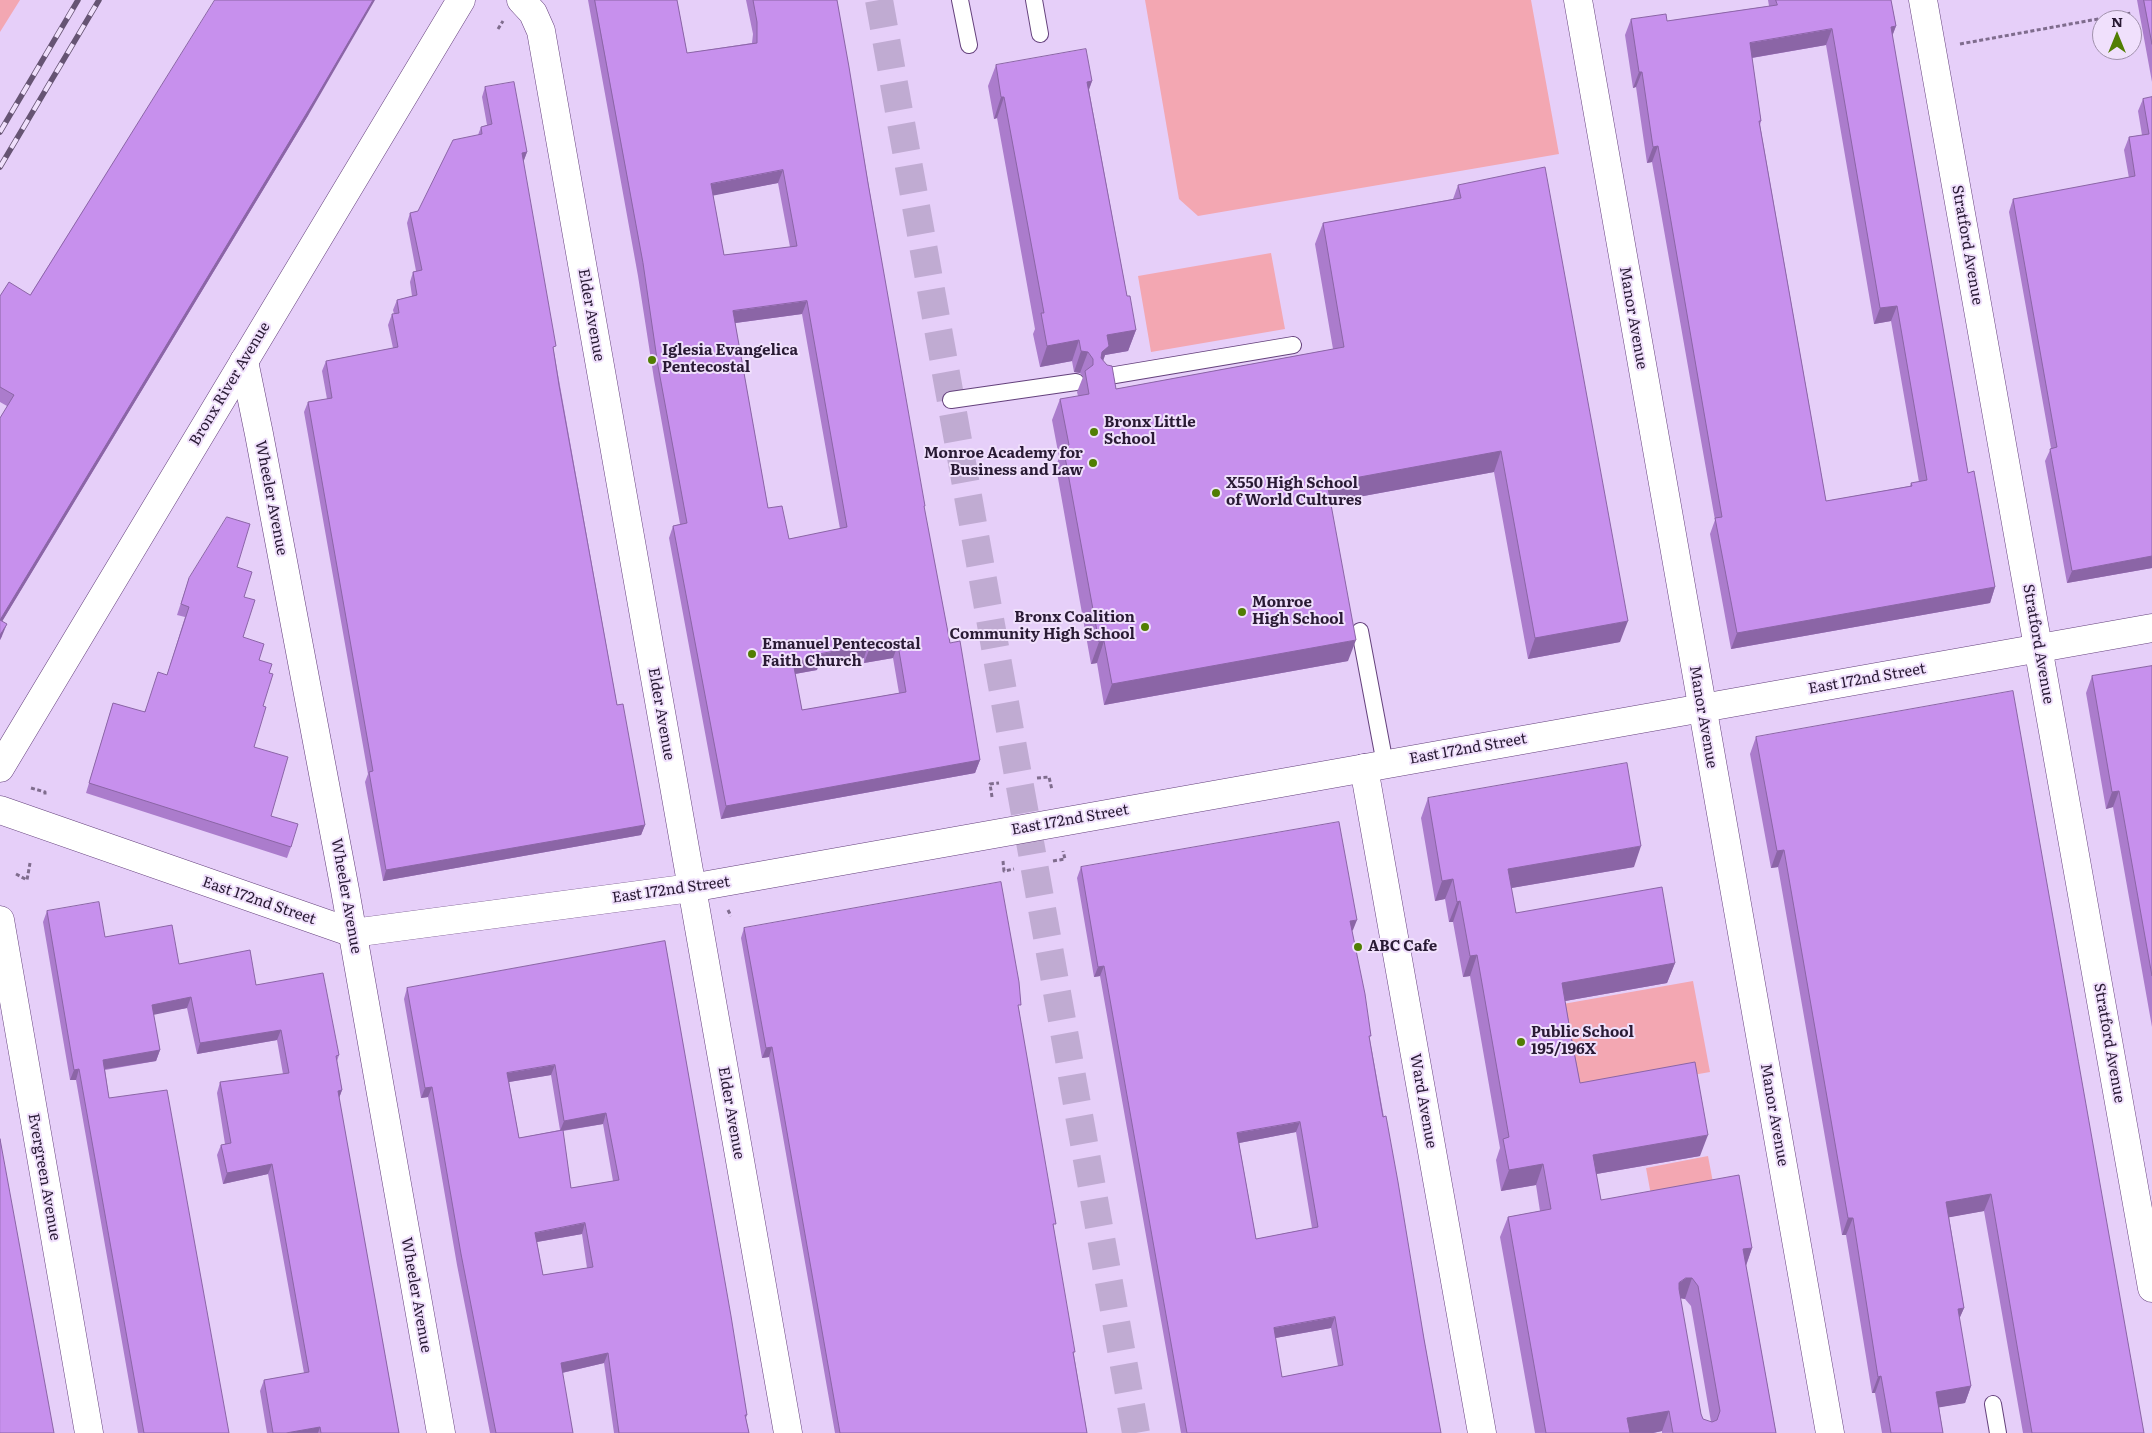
<!DOCTYPE html>
<style>
body{margin:0}
#map{position:relative;width:2152px;height:1433px;overflow:hidden;background:#e6cff9;font-family:Literata,serif}
canvas{display:block}
.north{position:absolute;left:2092px;top:10px;width:50px;height:50px;box-sizing:border-box;background:#f0e0fc;border:1px solid #a091ac;border-radius:50%;rotate:0deg;font-size:14px;font-weight:700;line-height:20px;text-align:center;color:#291a34}
.north::after{content:'';display:block;margin:auto;width:18px;height:22px;background:#517e03;clip-path:polygon(50% 0,100% 100%,50% 72%,0 100%)}
</style>
<div id="map">
<canvas width="2152" height="1433"></canvas>
<div class="north">N</div>
</div>
<script>
const g = document.querySelector('canvas').getContext('2d');
g.lineJoin = 'round';
function fill(path, color) {
  g.fillStyle = color;
  g.fill(path, 'evenodd');
}
function stroke(path, color, width, dash) {
  g.strokeStyle = color;
  g.lineWidth = width;
  g.lineCap = dash ? 'butt' : 'round';
  g.setLineDash(dash || []);
  g.stroke(path);
}
function label(font, color, halo, rows, align = 'center') {
  g.font = font + ' Literata,serif';
  g.lineWidth = 4;
  g.setLineDash([]);
  g.textBaseline = 'middle';
  g.strokeStyle = halo;
  g.fillStyle = color;
  for (const [text, x, y, turn = 0] of rows) {
    g.save();
    g.translate(x, y);
    g.rotate((+turn || 0) * Math.PI / 180);
    g.textAlign = isNaN(turn) ? turn : align;
    if (halo) g.strokeText(text, 0, 0);
    g.fillText(text, 0, 0);
    g.restore();
  }
}
const green = new Path2D(`
 M 0,0 L 20,0 L 0,32 Z
 M 1145,0 L 1531,0 L 1559,154 L 1198,216 L 1179,199 Z
 M 1271,253 L 1285,329 L 1151,352 L 1138,276 Z
 M 1693,981 L 1710,1072 L 1580,1095 L 1563,1004 Z
 M 1708,1156 L 1715,1193 L 1653,1206 L 1646,1168 Z`);
const streetTunnel = new Path2D(`
 M 879,0 L 1136,1433`);
const path = new Path2D(`
 M 498,29 L 503,21
 M 1960,44 L 2131,13
 M 1037,778 L 1049,777 L 1052,790
 M 31,788 L 45,792 L 45,795
 M 992,797 L 990,784 L 999,783
 M 1003,861 L 1004,871 L 1014,869
 M 1053,861 L 1065,859 L 1063,851
 M 16,874 L 27,880 L 30,863
 M 728,910 L 731,916`);
const lane = new Path2D(`
 M 960,0 L 969,45
 M 1034,0 L 1040,34
 M 1103,377 L 1293,345
 M 951,400 L 1076,382
 M 1360,631 L 1385,764
 M 1993,1404 L 1998,1433`);
const street = new Path2D(`
 M 521,0 L 533,13 L 541,31 L 788,1433
 M 1578,0 L 1830,1433
 M 1923,0 L 2152,1288
 M 244,361 L 259,434 L 345,890 L 441,1433
 M 1364,768 L 1482,1433
 M 0,920 L 89,1433`);
const secondary = new Path2D(`
 M 0,768 L 461,0
 M 0,810 L 353,933 L 691,888 L 2152,628`);
const rail = new Path2D(`
 M 0,132 L 78,0
 M 0,167 L 99,0`);
const wall = new Path2D(`
 M 588,0 L 677,0 L 687,53 L 752,43 L 753,34 L 746,0 L 837,0 L 924,509 L 950,643 L 980,760 L 975,773 L 721,819 L 669,538 L 673,526 L 680,524 L 654,379 L 638,276 ZM 778,183 L 790,247 L 724,255 L 713,195 ZM 802,314 L 840,529 L 789,539 L 768,508 L 735,323 ZM 864,658 L 864,663 L 893,658 L 899,693 L 802,710 L 795,674 L 817,670 L 818,666 Z
 M 1768,0 L 1891,0 L 1896,26 L 1892,36 L 1968,473 L 1995,587 L 1990,603 L 1731,649 L 1710,534 L 1715,520 L 1652,162 L 1647,163 L 1636,87 L 1633,88 L 1625,35 L 1631,19 L 1667,21 L 1769,6 ZM 1826,45 L 1874,324 L 1891,321 L 1919,482 L 1911,483 L 1910,486 L 1826,501 L 1760,125 L 1761,121 L 1752,58 Z
 M 2137,0 L 2152,0 L 2152,82 Z
 M 996,65 L 1092,81 L 1089,90 L 1127,296 L 1136,330 L 1128,351 L 1105,355 L 1103,361 L 1116,389 L 1333,349 L 1315,244 L 1323,223 L 1453,199 L 1458,185 L 1620,642 L 1528,659 L 1494,472 L 1331,502 L 1348,661 L 1104,705 L 1097,663 L 1091,664 L 1056,467 L 1059,457 L 1052,420 L 1060,399 L 1078,396 L 1077,392 L 1083,377 L 1080,373 L 1074,372 L 1072,361 L 1040,367 L 1033,334 L 1035,329 L 997,118 L 994,119 L 988,86 Z
 M 485,87 L 527,152 L 523,162 L 554,352 L 617,705 L 645,825 L 641,835 L 383,881 L 365,782 L 368,774 L 304,412 L 308,402 L 327,399 L 322,371 L 326,361 L 393,348 L 388,325 L 392,314 L 394,314 L 393,310 L 397,300 L 412,296 L 410,282 L 413,272 L 416,271 L 407,223 L 410,213 L 418,211 L 478,135 L 481,127 L 487,125 L 482,97 Z
 M 2152,97 L 2152,568 L 2067,583 L 2045,461 L 2051,448 L 2009,212 L 2013,199 L 2129,178 L 2124,150 L 2129,137 L 2142,135 L 2138,111 L 2143,99 Z
 M 309,114 L 2,621 L 2,636 L 0,640 L 7,406 L 0,402 L 0,296 L 30,295 Z
 M 237,567 L 244,597 L 243,637 L 269,673 L 254,747 L 271,816 L 291,847 L 287,858 L 86,793 L 113,703 L 144,712 L 167,675 L 185,617 L 177,615 L 189,578 Z
 M 2152,666 L 2152,1027 L 2113,807 L 2106,809 L 2086,693 L 2092,676 Z
 M 1756,737 L 2144,1433 L 2023,1433 L 1984,1211 L 1949,1217 L 1964,1308 L 1959,1319 L 1971,1386 L 1965,1403 L 1939,1407 L 1943,1433 L 1882,1433 L 1875,1393 L 1872,1393 L 1846,1235 L 1842,1235 L 1778,867 L 1771,868 L 1750,754 Z
 M 1428,798 L 1634,867 L 1511,888 L 1516,913 L 1675,963 L 1667,983 L 1565,1001 L 1580,1083 L 1700,1156 L 1596,1174 L 1601,1200 L 1752,1248 L 1746,1266 L 1776,1433 L 1662,1433 L 1662,1431 L 1653,1433 L 1535,1433 L 1500,1237 L 1508,1217 L 1540,1211 L 1536,1185 L 1501,1191 L 1496,1160 L 1500,1148 L 1470,976 L 1463,977 L 1453,922 L 1449,922 L 1445,899 L 1435,901 L 1421,818 ZM 1680,1298 L 1685,1299 L 1691,1306 L 1711,1422 L 1703,1419 L 1701,1414 Z
 M 1081,867 L 1353,930 L 1352,931 L 1370,1040 L 1441,1433 L 1181,1433 L 1100,976 L 1094,977 L 1077,878 ZM 1296,1132 L 1312,1228 L 1256,1239 L 1239,1143 ZM 1331,1328 L 1338,1366 L 1282,1377 L 1275,1338 Z
 M 47,911 L 105,937 L 179,964 L 256,985 L 339,1055 L 337,1061 L 342,1090 L 339,1098 L 399,1433 L 267,1433 L 260,1391 L 264,1380 L 304,1373 L 268,1174 L 223,1184 L 217,1155 L 221,1145 L 225,1144 L 217,1093 L 220,1082 L 283,1074 L 277,1040 L 197,1054 L 187,1008 L 153,1014 L 160,1050 L 156,1061 L 105,1070 L 109,1098 L 229,1433 L 138,1433 L 76,1080 L 70,1080 L 43,922 Z
 M 744,928 L 1019,1010 L 1074,1355 L 1087,1433 L 835,1433 L 769,1057 L 762,1058 L 741,938 Z
 M 665,941 L 747,1415 L 746,1418 L 749,1433 L 614,1433 L 604,1363 L 562,1373 L 573,1433 L 490,1433 L 457,1265 L 428,1097 L 421,1098 L 404,999 L 407,988 ZM 551,1075 L 560,1130 L 519,1138 L 509,1082 ZM 603,1124 L 613,1181 L 571,1188 L 563,1131 ZM 582,1234 L 587,1268 L 543,1275 L 537,1242 Z`);
const shadedWall = new Path2D(`
 M 373,0 L 375,0 L 309,114 L 0,625 L 0,620 Z
 M 1896,26 L 1890,42 L 1891,27 Z
 M 1832,29 L 1826,45 L 1745,59 L 1750,43 Z
 M 1639,72 L 1642,72 L 1636,87 L 1633,88 Z
 M 1092,81 L 1084,102 L 1087,82 Z
 M 1001,97 L 1004,97 L 997,118 L 994,119 Z
 M 1658,146 L 1652,162 L 1647,163 L 1653,147 Z
 M 527,152 L 523,163 L 522,153 Z
 M 783,170 L 778,183 L 706,197 L 711,184 Z
 M 807,301 L 802,314 L 728,324 L 733,311 Z
 M 1897,306 L 1891,321 L 1874,324 L 1880,308 Z
 M 1136,330 L 1128,351 L 1105,355 L 1101,367 L 1094,373 L 1107,335 Z
 M 1079,340 L 1072,361 L 1040,367 L 1047,346 Z
 M 1081,351 L 1088,352 L 1080,373 L 1074,372 Z
 M 1501,451 L 1494,472 L 1320,504 L 1327,483 Z
 M 2152,556 L 2152,568 L 2067,583 L 2072,571 Z
 M 1995,587 L 1990,603 L 1731,649 L 1737,633 Z
 M 1628,621 L 1620,642 L 1528,659 L 1535,638 Z
 M 7,624 L 2,636 L 0,640 L 0,635 Z
 M 1356,640 L 1348,661 L 1104,705 L 1112,684 Z
 M 1104,641 L 1097,663 L 1091,664 L 1099,642 Z
 M 868,645 L 864,658 L 818,666 L 817,670 L 789,675 L 793,662 L 821,654 Z
 M 898,645 L 893,658 L 864,663 L 869,650 Z
 M 980,760 L 975,773 L 721,819 L 726,806 Z
 M 2119,791 L 2113,807 L 2106,809 L 2112,792 Z
 M 645,825 L 641,835 L 383,881 L 386,870 Z
 M 1641,846 L 1634,867 L 1500,890 L 1508,869 Z
 M 1784,850 L 1778,867 L 1771,868 L 1777,851 Z
 M 1453,879 L 1445,899 L 1435,901 L 1442,881 Z
 M 1460,901 L 1453,922 L 1449,922 L 1457,902 Z
 M 1357,920 L 1353,930 L 1347,932 L 1350,921 Z
 M 1477,955 L 1470,976 L 1463,977 L 1470,956 Z
 M 1675,963 L 1667,983 L 1554,1003 L 1562,983 Z
 M 1104,966 L 1100,976 L 1094,977 L 1098,967 Z
 M 191,997 L 187,1008 L 148,1016 L 152,1005 Z
 M 281,1030 L 277,1040 L 197,1054 L 200,1043 Z
 M 772,1047 L 769,1057 L 762,1058 L 766,1048 Z
 M 160,1050 L 156,1061 L 99,1070 L 103,1060 Z
 M 555,1065 L 551,1075 L 503,1083 L 507,1073 Z
 M 79,1069 L 76,1080 L 70,1080 L 74,1070 Z
 M 432,1087 L 428,1097 L 421,1098 L 425,1088 Z
 M 342,1090 L 338,1101 L 338,1091 Z
 M 606,1113 L 603,1124 L 560,1131 L 564,1121 Z
 M 1300,1122 L 1296,1132 L 1234,1144 L 1237,1133 Z
 M 1708,1135 L 1700,1156 L 1585,1176 L 1593,1155 Z
 M 272,1164 L 268,1174 L 223,1184 L 227,1173 Z
 M 1543,1164 L 1536,1185 L 1501,1191 L 1509,1170 Z
 M 1991,1194 L 1984,1211 L 1940,1219 L 1946,1202 Z
 M 1848,1218 L 1853,1218 L 1846,1235 L 1842,1235 Z
 M 585,1223 L 582,1234 L 531,1243 L 535,1233 Z
 M 1752,1248 L 1745,1268 L 1743,1249 Z
 M 1686,1278 L 1692,1278 L 1685,1299 L 1679,1298 L 1672,1304 L 1679,1283 Z
 M 1964,1308 L 1957,1324 L 1958,1309 Z
 M 1335,1317 L 1331,1328 L 1270,1339 L 1274,1328 Z
 M 608,1353 L 604,1363 L 557,1374 L 561,1363 Z
 M 1881,1376 L 1875,1393 L 1872,1393 L 1878,1377 Z
 M 1971,1386 L 1965,1403 L 1930,1409 L 1936,1392 Z
 M 1669,1411 L 1662,1431 L 1653,1433 L 1621,1433 L 1627,1418 Z
 M 320,1427 L 318,1433 L 286,1433 Z`);
const building = new Path2D(`
 M 215,0 L 373,0 L 314,101 L 0,620 L 0,418 L 14,395 L 0,387 L 0,296 L 9,282 L 30,295 Z
 M 595,0 L 677,0 L 687,53 L 757,43 L 757,22 L 753,0 L 837,0 L 849,67 L 868,183 L 925,506 L 924,506 L 950,643 L 960,641 L 980,760 L 726,806 L 673,526 L 687,523 L 658,366 L 643,263 ZM 783,170 L 797,246 L 724,255 L 711,184 ZM 807,301 L 847,527 L 789,539 L 782,506 L 768,508 L 733,311 ZM 868,645 L 869,650 L 898,645 L 906,692 L 802,710 L 793,662 L 821,657 L 821,654 Z
 M 1776,0 L 1891,0 L 1896,26 L 1891,27 L 1968,473 L 1974,471 L 1995,587 L 1737,633 L 1715,518 L 1722,517 L 1658,146 L 1653,147 L 1642,72 L 1639,72 L 1631,19 L 1666,14 L 1667,21 L 1777,5 ZM 1832,29 L 1880,308 L 1897,306 L 1927,480 L 1911,483 L 1912,486 L 1826,501 L 1759,121 L 1761,121 L 1750,43 Z
 M 2144,0 L 2152,0 L 2152,44 Z
 M 1086,49 L 1092,81 L 1087,82 L 1127,296 L 1130,296 L 1136,330 L 1107,335 L 1109,346 L 1102,352 L 1101,358 L 1107,365 L 1112,366 L 1116,389 L 1344,347 L 1323,223 L 1461,198 L 1458,185 L 1545,167 L 1628,621 L 1535,638 L 1501,451 L 1327,483 L 1356,640 L 1112,684 L 1104,641 L 1099,642 L 1063,446 L 1069,445 L 1060,399 L 1089,394 L 1085,371 L 1093,365 L 1093,359 L 1088,352 L 1081,351 L 1079,340 L 1047,346 L 1041,313 L 1044,313 L 1004,97 L 1001,97 L 996,65 Z
 M 514,82 L 527,152 L 522,153 L 556,346 L 553,347 L 559,385 L 617,705 L 623,704 L 645,825 L 386,870 L 369,772 L 373,771 L 308,402 L 332,398 L 326,361 L 398,347 L 392,314 L 399,313 L 397,300 L 417,295 L 413,272 L 422,270 L 410,213 L 418,211 L 453,140 L 482,134 L 481,127 L 492,124 L 485,87 Z
 M 2152,97 L 2152,556 L 2072,571 L 2050,449 L 2057,447 L 2013,199 L 2135,176 L 2129,137 L 2149,134 L 2143,99 Z
 M 227,517 L 250,524 L 237,567 L 252,572 L 244,597 L 255,600 L 243,637 L 264,644 L 259,660 L 272,664 L 269,673 L 273,674 L 263,706 L 266,707 L 254,747 L 288,757 L 271,816 L 298,824 L 291,847 L 89,783 L 113,703 L 145,712 L 158,672 L 167,675 L 189,607 L 181,604 L 189,578 Z
 M 0,620 L 7,624 L 0,635 Z
 M 2152,666 L 2152,976 L 2119,791 L 2112,792 L 2092,676 Z
 M 2013,691 L 2144,1433 L 2032,1433 L 1991,1194 L 1946,1202 L 1964,1308 L 1958,1309 L 1971,1386 L 1936,1392 L 1943,1433 L 1891,1433 L 1881,1376 L 1878,1377 L 1853,1218 L 1848,1218 L 1784,850 L 1777,851 L 1756,737 Z
 M 1627,763 L 1641,846 L 1508,869 L 1516,913 L 1662,887 L 1675,963 L 1562,983 L 1571,1036 L 1580,1083 L 1695,1062 L 1708,1135 L 1593,1155 L 1601,1200 L 1739,1175 L 1752,1248 L 1743,1249 L 1776,1433 L 1673,1433 L 1669,1411 L 1627,1418 L 1630,1433 L 1546,1433 L 1508,1217 L 1551,1209 L 1543,1164 L 1509,1170 L 1503,1139 L 1509,1137 L 1477,955 L 1470,956 L 1460,901 L 1457,902 L 1453,879 L 1442,881 L 1428,798 ZM 1686,1278 L 1692,1278 L 1698,1286 L 1720,1411 L 1717,1420 L 1712,1422 L 1703,1419 L 1701,1414 L 1679,1289 L 1679,1283 Z
 M 1339,822 L 1357,920 L 1350,921 L 1365,994 L 1371,1036 L 1369,1036 L 1383,1117 L 1386,1116 L 1398,1182 L 1424,1339 L 1441,1433 L 1187,1433 L 1104,966 L 1098,967 L 1081,867 ZM 1300,1122 L 1318,1227 L 1256,1239 L 1237,1133 ZM 1335,1317 L 1343,1365 L 1282,1377 L 1274,1328 Z
 M 1001,882 L 1019,982 L 1021,1005 L 1018,1005 L 1056,1224 L 1053,1224 L 1075,1352 L 1073,1352 L 1087,1433 L 840,1433 L 772,1047 L 766,1048 L 744,928 Z
 M 99,902 L 105,937 L 172,925 L 179,964 L 250,950 L 256,985 L 323,973 L 339,1055 L 336,1056 L 342,1090 L 338,1091 L 399,1433 L 321,1433 L 320,1427 L 286,1433 L 273,1433 L 264,1380 L 309,1372 L 272,1164 L 227,1173 L 221,1145 L 231,1143 L 220,1082 L 289,1073 L 281,1030 L 200,1043 L 191,997 L 152,1005 L 160,1050 L 103,1060 L 109,1098 L 167,1090 L 229,1433 L 144,1433 L 79,1069 L 74,1070 L 47,911 Z
 M 665,941 L 731,1316 L 747,1415 L 745,1415 L 749,1433 L 619,1433 L 608,1353 L 561,1363 L 573,1433 L 496,1433 L 461,1254 L 432,1087 L 425,1088 L 407,988 ZM 555,1065 L 564,1121 L 606,1113 L 619,1180 L 571,1188 L 563,1130 L 519,1138 L 507,1073 ZM 585,1223 L 593,1267 L 543,1275 L 535,1233 Z
 M 0,1139 L 54,1433 L 0,1433 Z`);
const markers = [
 [652,360,5,"#517e03"],
 [1094,432,5,"#517e03"],
 [1093,463,5,"#517e03"],
 [1216,493,5,"#517e03"],
 [1242,612,5,"#517e03"],
 [1145,627,5,"#517e03"],
 [752,654,5,"#517e03"],
 [1358,947,5,"#517e03"],
 [1521,1042,5,"#517e03"]
];
const streetNames = [
 ["Stratford Avenue",1967,245,80],
 ["Elder Avenue",591,315,80],
 ["Manor Avenue",1633,318,80],
 ["Bronx River Avenue",230,384,-59],
 ["Wheeler Avenue",271,498,79],
 ["Stratford Avenue",2038,644,80],
 ["East 172nd Street",1867,679,-10],
 ["Elder Avenue",661,714,80],
 ["Manor Avenue",1703,717,80],
 ["East 172nd Street",1468,749,-10],
 ["East 172nd Street",1070,820,-10],
 ["East 172nd Street",671,890,-8],
 ["Wheeler Avenue",346,896,80],
 ["East 172nd Street",259,901,19],
 ["Stratford Avenue",2109,1043,80],
 ["Ward Avenue",1423,1101,80],
 ["Elder Avenue",731,1113,80],
 ["Manor Avenue",1774,1115,80],
 ["Evergreen Avenue",44,1177,80],
 ["Wheeler Avenue",416,1295,80]
];
const poiNames = [
 ["Iglesia Evangelica",662,351],
 ["Pentecostal",662,368],
 ["Bronx Little",1104,423],
 ["School",1104,440],
 ["Monroe Academy for",1083,454,"right"],
 ["Business and Law",1083,471,"right"],
 ["X550 High School",1226,484],
 ["of World Cultures",1226,501],
 ["Monroe",1252,603],
 ["High School",1252,620],
 ["Bronx Coalition",1135,618,"right"],
 ["Community High School",1135,635,"right"],
 ["Emanuel Pentecostal",762,645],
 ["Faith Church",762,662],
 ["ABC Cafe",1368,947],
 ["Public School",1531,1033],
 ["195/196X",1531,1050]
];
fill(green, '#f3a7b2');
stroke(streetTunnel, '#c0abd2', 28, [28, 14]);
stroke(lane, '#64417c', 18);
stroke(street, '#64417c', 29);
stroke(secondary, '#64417c', 29);
stroke(path, '#7f6c8d', 3, [4, 2.5]);
stroke(lane, '#fff', 16);
stroke(street, '#fff', 28);
stroke(secondary, '#fff', 28);
stroke(rail, '#665473', 5.5);
stroke(rail, '#f0e0fc', 4, [11]);
fill(wall, '#ab7ccc');
fill(shadedWall, '#8b65a6');
fill(building, '#c790ed');
stroke(building, '#8b65a6', 1);
for (const [x, y, r, color] of markers) {
  const dot = new Path2D();
  dot.arc(x, y, r, 0, 2 * Math.PI);
  g.fillStyle = color;
  g.fill(dot);
  stroke(dot, '#f0e0fc', 2);
}
label('15px', '#291a34', '#f0e0fc', streetNames);
label('bold 15px', '#291a34', '#f0e0fc', poiNames, 'left');
</script>
